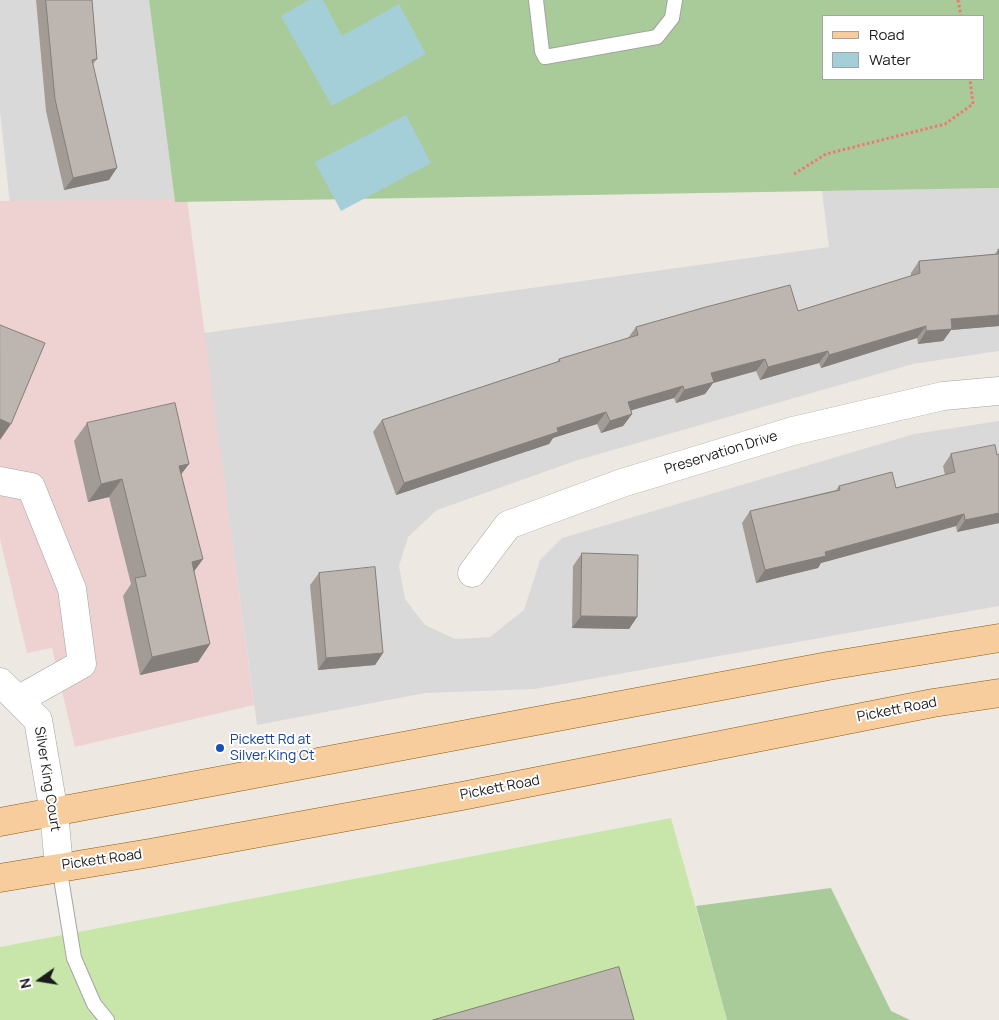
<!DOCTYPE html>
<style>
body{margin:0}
#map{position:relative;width:999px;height:1020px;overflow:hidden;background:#ede9e2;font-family:Manrope,sans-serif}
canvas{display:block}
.legend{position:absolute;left:822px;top:15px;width:162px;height:65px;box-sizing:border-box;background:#fff;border:1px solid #a4a4a4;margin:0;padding:6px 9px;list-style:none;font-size:15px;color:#1c1c1c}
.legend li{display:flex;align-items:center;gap:10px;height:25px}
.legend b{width:25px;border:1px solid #a4a4a4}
.north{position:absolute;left:15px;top:955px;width:50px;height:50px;-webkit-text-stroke:4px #fff;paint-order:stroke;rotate:257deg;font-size:14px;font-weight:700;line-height:20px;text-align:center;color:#1c1c1c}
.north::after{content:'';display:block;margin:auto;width:18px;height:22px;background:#1c1c1c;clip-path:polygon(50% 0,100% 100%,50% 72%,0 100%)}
</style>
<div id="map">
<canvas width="999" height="1020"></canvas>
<ul class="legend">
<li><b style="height:6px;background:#f7cd9d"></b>Road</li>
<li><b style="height:14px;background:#a4cfd9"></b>Water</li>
</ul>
<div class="north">N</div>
</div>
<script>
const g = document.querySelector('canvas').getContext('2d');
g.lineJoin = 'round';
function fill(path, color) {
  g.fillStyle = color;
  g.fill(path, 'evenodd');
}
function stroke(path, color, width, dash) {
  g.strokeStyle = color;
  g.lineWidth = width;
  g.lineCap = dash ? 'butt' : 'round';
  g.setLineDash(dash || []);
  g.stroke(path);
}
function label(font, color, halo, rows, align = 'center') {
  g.font = font + ' Manrope,sans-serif';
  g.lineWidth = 4;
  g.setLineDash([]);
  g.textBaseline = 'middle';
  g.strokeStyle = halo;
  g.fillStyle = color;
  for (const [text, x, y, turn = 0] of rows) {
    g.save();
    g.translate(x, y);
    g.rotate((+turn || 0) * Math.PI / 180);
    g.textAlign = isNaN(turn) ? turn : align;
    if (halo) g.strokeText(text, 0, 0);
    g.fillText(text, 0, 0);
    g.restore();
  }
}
const residential = new Path2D(`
 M 0,0 L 149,0 L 175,202 L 10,205 L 0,111 Z
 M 999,188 L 999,351 L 913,364 L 578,460 L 437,510 L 408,537 L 399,566 L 405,599 L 425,625 L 455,639 L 490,637 L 524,610 L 540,560 L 562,538 L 914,434 L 999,421 L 999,606 L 535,689 L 425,693 L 257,725 L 204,333 L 829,247 L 822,191 Z`);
const commercial = new Path2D(`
 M 187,199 L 254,705 L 75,747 L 52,648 L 27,653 L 0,539 L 0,201 Z`);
const grass = new Path2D(`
 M 671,818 L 727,1020 L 0,1020 L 0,947 Z`);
const forest = new Path2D(`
 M 149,0 L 999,0 L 999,188 L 175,202 ZM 823,16 L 983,16 L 983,79 L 823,79 Z
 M 831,888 L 891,1011 L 910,1020 L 727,1020 L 696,906 Z`);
const water = new Path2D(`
 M 309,0 L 323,0 L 342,36 L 399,4 L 426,54 L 332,106 L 281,16 Z
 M 406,115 L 431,163 L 341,211 L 315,162 Z`);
const path = new Path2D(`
 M 958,0 L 961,16
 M 794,174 L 826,154 L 945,124 L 973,104 L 970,79`);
const service = new Path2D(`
 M 536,0 L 542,51 L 545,57 L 657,37 L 672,18 L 675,0
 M 59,866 L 74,958 L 94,1004 L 107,1020`);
const minor = new Path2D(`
 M 0,481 L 31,487 L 72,589 L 82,664 L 18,700
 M 472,573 L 508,525 L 622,483 L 793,431 L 943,396 L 999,391
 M 0,682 L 38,720 L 54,813 L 59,866`);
const primary = new Path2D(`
 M 0,822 L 828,666 L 999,638
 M 0,878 L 150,853 L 462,796 L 933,703 L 999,693`);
const wall = new Path2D(`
 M 36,0 L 92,0 L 97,59 L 93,64 L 109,180 L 64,190 L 46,111 Z
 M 999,249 L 999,326 L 951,330 L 943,341 L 918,344 L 917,338 L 821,368 L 819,363 L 760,380 L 756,371 L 713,383 L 705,394 L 676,403 L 674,398 L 631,410 L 632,414 L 623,426 L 601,433 L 597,424 L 553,438 L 549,444 L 396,495 L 373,432 L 382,420 L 557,362 L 559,359 L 628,338 L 636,327 L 798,311 L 911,276 L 911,273 L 919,261 L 995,254 L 998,250 Z
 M 87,423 L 189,464 L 181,474 L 203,559 L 194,571 L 210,644 L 198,662 L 140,675 L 123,596 L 131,584 L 109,497 L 88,502 L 74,441 Z
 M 951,454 L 999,523 L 957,532 L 956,526 L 821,563 L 818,568 L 756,583 L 742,523 L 750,511 L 836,490 L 839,486 L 896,488 L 945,475 L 943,466 Z
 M 582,553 L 637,617 L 629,629 L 572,628 L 573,566 Z
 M 319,573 L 383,653 L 375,665 L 318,670 L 310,585 Z`);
const shadedWall = new Path2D(`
 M 117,168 L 109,180 L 64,190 L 73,178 Z
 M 999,315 L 999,326 L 951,330 L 943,341 L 918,344 L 926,331 L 951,319 Z
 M 926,326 L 917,338 L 821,368 L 829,355 Z
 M 828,351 L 819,363 L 760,380 L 768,367 Z
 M 765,359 L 756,371 L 713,383 L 705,394 L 676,403 L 684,390 L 711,373 Z
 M 683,386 L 674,398 L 619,414 L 628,402 Z
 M 606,412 L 597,424 L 553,438 L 549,444 L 396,495 L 404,483 L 557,428 Z
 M 632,414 L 623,426 L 601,433 L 610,421 Z
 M 0,419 L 11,424 L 0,440 Z
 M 189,464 L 176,481 L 179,466 Z
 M 122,479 L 109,497 L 88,502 L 101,484 Z
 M 999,513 L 999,523 L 957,532 L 965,520 Z
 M 964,514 L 956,526 L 821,563 L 818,568 L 756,583 L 765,570 L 825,552 Z
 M 203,559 L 190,577 L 192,562 Z
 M 581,616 L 637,617 L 629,629 L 572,628 Z
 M 210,644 L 198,662 L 140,675 L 152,657 Z
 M 383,653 L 375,665 L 318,670 L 326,658 Z`);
const building = new Path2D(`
 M 46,0 L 92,0 L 97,59 L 92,60 L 117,168 L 73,178 L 55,99 Z
 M 999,249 L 999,315 L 951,319 L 952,329 L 926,331 L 926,326 L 829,355 L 828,351 L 768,367 L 765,359 L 711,373 L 714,382 L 684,390 L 683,386 L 628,402 L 632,414 L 610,421 L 606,412 L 557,428 L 558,432 L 404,483 L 382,420 L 560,361 L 559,359 L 638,335 L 636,327 L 706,307 L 790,285 L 798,311 L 920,273 L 919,261 L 998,254 L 998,250 Z
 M 0,325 L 45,343 L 11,424 L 0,419 Z
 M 175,403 L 189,464 L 179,466 L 203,559 L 192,562 L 210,644 L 152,657 L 135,578 L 146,576 L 122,479 L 101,484 L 87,423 Z
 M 995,445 L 997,455 L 999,454 L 999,513 L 965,520 L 964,514 L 825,552 L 826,556 L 765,570 L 750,511 L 840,490 L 839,486 L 892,472 L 896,488 L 955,472 L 951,454 Z
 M 582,553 L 638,555 L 637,617 L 581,616 Z
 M 375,567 L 383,653 L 326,658 L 319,573 Z
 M 619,967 L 634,1020 L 433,1020 Z`);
const markers = [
 [220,748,5,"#1a4fb4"]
];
const streetNames = [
 ["Preservation Drive",721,453,-17],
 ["Pickett Road",897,710,-11],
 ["Silver King Court",47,779,81],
 ["Pickett Road",500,788,-11],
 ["Pickett Road",102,860,-8]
];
const transitNames = [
 ["Pickett Rd at",230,740],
 ["Silver King Ct",230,756]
];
fill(residential, '#dad9d9');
fill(commercial, '#eed2d2');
fill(grass, '#c9e6aa');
fill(forest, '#a9cb99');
fill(water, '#a4cfd9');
stroke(service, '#a3a3a3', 16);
stroke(minor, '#a3a3a3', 29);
stroke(primary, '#8e5c07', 29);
stroke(path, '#f3766e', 3, [2.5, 2.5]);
stroke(service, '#fff', 14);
stroke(minor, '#fff', 28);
stroke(primary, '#f7cd9d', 28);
fill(wall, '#a39c96');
fill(shadedWall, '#847f7a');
fill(building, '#bdb5af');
stroke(building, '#847f7a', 1);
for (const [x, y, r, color] of markers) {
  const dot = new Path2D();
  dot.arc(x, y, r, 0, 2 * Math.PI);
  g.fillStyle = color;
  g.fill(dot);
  stroke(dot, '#fff', 2);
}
label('14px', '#1c1c1c', '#fff', streetNames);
label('14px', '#164399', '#fff', transitNames, 'left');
</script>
